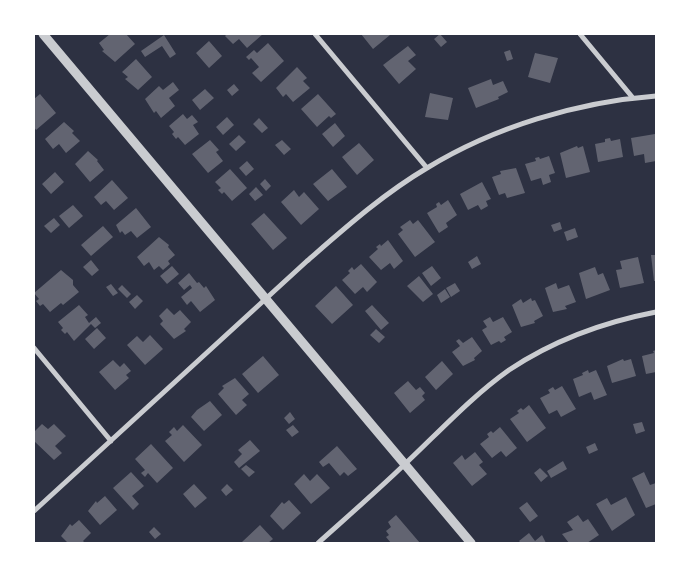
<!DOCTYPE html>
<style>
body{margin:0}
#map{position:relative;width:690px;height:577px;overflow:hidden;background:#2d3142;font-family:"Libre Baskerville",serif}
canvas{display:block}
.frame{position:absolute;inset:0;border:35px solid #fff;pointer-events:none}
</style>
<div id="map">
<canvas width="690" height="577"></canvas>
<div class="frame"></div>
</div>
<script>
const g = document.querySelector('canvas').getContext('2d');
g.lineJoin = 'round';
function fill(path, color) {
  g.fillStyle = color;
  g.fill(path, 'evenodd');
}
function stroke(path, color, width, dash) {
  g.strokeStyle = color;
  g.lineWidth = width;
  g.lineCap = dash ? 'butt' : 'round';
  g.setLineDash(dash || []);
  g.stroke(path);
}
const building = new Path2D(`
 M 110,34 L 126,34 L 135,44 L 115,62 L 102,51 L 104,50 L 99,43 Z
 M 227,34 L 263,34 L 247,48 L 239,39 L 233,44 L 225,36 Z
 M 361,34 L 389,34 L 390,35 L 373,49 Z
 M 440,34 L 447,42 L 441,47 L 434,39 Z
 M 164,35 L 176,54 L 170,58 L 162,46 L 145,57 L 141,51 Z
 M 209,41 L 222,56 L 209,68 L 196,53 Z
 M 268,43 L 284,61 L 261,82 L 252,73 L 259,67 L 251,58 L 249,60 L 246,57 L 254,50 L 257,53 Z
 M 408,46 L 416,55 L 408,61 L 416,69 L 399,84 L 383,65 Z
 M 510,50 L 513,59 L 507,61 L 504,52 Z
 M 535,53 L 558,58 L 550,83 L 528,77 Z
 M 136,59 L 152,77 L 138,90 L 125,79 L 128,77 L 122,72 Z
 M 297,67 L 307,78 L 303,81 L 310,88 L 293,102 L 286,94 L 283,97 L 276,88 Z
 M 491,79 L 493,85 L 503,81 L 508,92 L 498,97 L 499,99 L 476,108 L 468,88 Z
 M 173,82 L 179,90 L 169,98 L 175,106 L 161,118 L 156,111 L 154,113 L 145,99 L 159,86 L 163,90 Z
 M 234,84 L 239,90 L 232,96 L 227,90 Z
 M 205,89 L 214,98 L 200,110 L 192,100 Z
 M 430,93 L 453,98 L 448,120 L 425,117 Z
 M 40,94 L 56,113 L 36,130 L 34,127 L 34,99 Z
 M 318,94 L 336,114 L 331,118 L 329,116 L 317,127 L 301,109 Z
 M 183,114 L 187,119 L 192,115 L 198,122 L 193,125 L 199,134 L 185,145 L 178,137 L 176,139 L 172,134 L 174,132 L 169,126 Z
 M 227,117 L 234,125 L 223,135 L 216,127 Z
 M 259,118 L 268,128 L 262,133 L 253,124 Z
 M 64,122 L 74,131 L 72,133 L 80,141 L 66,153 L 59,144 L 53,149 L 45,139 Z
 M 335,123 L 345,136 L 333,147 L 322,134 Z
 M 655,134 L 656,161 L 645,163 L 644,154 L 634,156 L 631,138 Z
 M 239,135 L 246,142 L 236,151 L 229,144 Z
 M 610,138 L 611,141 L 620,139 L 623,157 L 598,162 L 595,144 L 605,142 L 605,139 Z
 M 210,140 L 219,150 L 216,152 L 223,161 L 208,173 L 192,154 Z
 M 282,140 L 291,149 L 284,155 L 275,145 Z
 M 359,143 L 374,160 L 357,175 L 342,157 Z
 M 577,146 L 578,148 L 583,146 L 590,172 L 566,178 L 560,153 Z
 M 88,151 L 98,160 L 97,161 L 104,170 L 90,182 L 75,164 Z
 M 549,156 L 555,173 L 549,175 L 551,182 L 543,185 L 541,178 L 531,181 L 525,164 L 536,161 L 535,158 L 539,157 L 540,159 Z
 M 247,161 L 254,169 L 246,176 L 239,168 Z
 M 516,168 L 525,193 L 507,198 L 505,193 L 499,195 L 492,177 L 501,174 L 500,171 Z
 M 230,169 L 247,188 L 232,201 L 224,192 L 222,194 L 218,190 L 221,188 L 215,182 Z
 M 332,169 L 347,187 L 328,201 L 313,184 Z
 M 55,172 L 64,182 L 51,194 L 42,184 Z
 M 265,179 L 271,186 L 266,191 L 260,184 Z
 M 112,180 L 128,198 L 114,210 L 106,201 L 101,205 L 94,197 Z
 M 482,182 L 491,199 L 486,201 L 488,206 L 481,210 L 478,205 L 468,210 L 460,194 Z
 M 256,187 L 263,195 L 255,201 L 249,194 Z
 M 294,190 L 299,197 L 304,192 L 319,209 L 301,225 L 281,202 Z
 M 448,200 L 457,215 L 446,223 L 448,227 L 439,233 L 427,213 L 437,207 L 436,204 L 439,202 L 441,205 Z
 M 73,205 L 83,216 L 69,228 L 59,216 Z
 M 136,208 L 151,227 L 137,238 L 131,231 L 125,235 L 122,231 L 120,233 L 116,225 Z
 M 264,213 L 287,238 L 273,250 L 251,224 Z
 M 54,218 L 60,225 L 51,233 L 44,226 Z
 M 410,220 L 413,224 L 418,220 L 435,242 L 415,257 L 398,234 L 403,230 L 400,227 Z
 M 560,222 L 562,229 L 554,232 L 551,225 Z
 M 103,226 L 113,237 L 91,256 L 81,245 Z
 M 575,228 L 578,237 L 567,241 L 564,232 Z
 M 159,237 L 169,245 L 168,247 L 175,255 L 168,261 L 170,264 L 163,270 L 159,266 L 154,270 L 149,262 L 144,266 L 137,257 Z
 M 388,240 L 403,261 L 394,269 L 390,263 L 381,270 L 369,257 L 378,249 L 376,247 L 380,244 L 381,246 Z
 M 651,255 L 656,255 L 656,281 L 654,281 Z
 M 477,256 L 481,264 L 472,269 L 468,262 Z
 M 638,257 L 644,283 L 620,288 L 616,270 L 622,269 L 620,261 Z
 M 91,260 L 99,270 L 92,276 L 83,267 Z
 M 361,264 L 377,282 L 367,292 L 363,287 L 355,294 L 342,280 L 350,273 L 348,271 L 352,267 L 354,270 Z
 M 172,266 L 179,274 L 167,284 L 160,276 Z
 M 432,266 L 441,278 L 431,286 L 422,273 Z
 M 595,267 L 598,275 L 603,273 L 610,290 L 586,299 L 579,273 Z
 M 61,270 L 73,280 L 73,285 L 79,292 L 63,305 L 61,303 L 50,312 L 43,304 L 40,306 L 36,301 L 39,299 L 34,293 Z
 M 189,273 L 197,283 L 199,282 L 204,288 L 206,286 L 215,300 L 200,312 L 191,301 L 187,305 L 181,297 L 192,288 L 190,285 L 184,290 L 178,283 Z
 M 419,276 L 433,294 L 423,302 L 407,286 Z
 M 455,283 L 460,291 L 451,297 L 446,288 Z
 M 556,283 L 558,289 L 569,285 L 576,302 L 565,306 L 567,309 L 553,312 L 545,288 Z
 M 111,284 L 118,293 L 113,296 L 106,287 Z
 M 122,285 L 131,294 L 127,298 L 118,289 Z
 M 336,286 L 353,305 L 332,324 L 315,306 Z
 M 445,289 L 450,297 L 441,303 L 437,295 Z
 M 137,295 L 143,301 L 135,309 L 129,302 Z
 M 531,298 L 532,301 L 535,300 L 543,316 L 534,321 L 535,323 L 521,327 L 512,305 L 521,299 L 523,303 Z
 M 79,305 L 88,315 L 85,317 L 89,323 L 96,317 L 101,323 L 95,328 L 91,324 L 74,341 L 67,332 L 65,334 L 61,330 L 63,328 L 58,322 Z
 M 372,305 L 389,323 L 381,330 L 365,311 Z
 M 167,308 L 174,315 L 180,310 L 191,322 L 184,329 L 186,331 L 174,339 L 160,324 L 163,321 L 159,316 Z
 M 490,317 L 493,322 L 503,317 L 512,332 L 504,337 L 506,340 L 501,343 L 499,341 L 491,345 L 482,330 L 487,327 L 483,321 Z
 M 97,328 L 106,338 L 94,349 L 85,339 Z
 M 376,329 L 385,337 L 379,343 L 370,335 Z
 M 150,335 L 163,349 L 145,365 L 127,345 L 137,336 L 143,342 Z
 M 472,337 L 482,351 L 474,358 L 475,360 L 463,366 L 452,352 L 460,346 L 456,341 L 459,339 L 463,343 Z
 M 656,350 L 656,372 L 646,374 L 642,356 L 654,353 L 653,351 Z
 M 263,356 L 279,375 L 258,393 L 242,374 Z
 M 623,359 L 624,361 L 631,359 L 636,376 L 612,383 L 607,366 Z
 M 113,360 L 120,367 L 124,363 L 131,371 L 126,375 L 129,378 L 115,390 L 99,372 Z
 M 442,361 L 453,374 L 436,390 L 425,377 Z
 M 588,370 L 589,373 L 596,370 L 607,395 L 594,400 L 591,392 L 579,397 L 573,379 L 583,375 L 582,373 Z
 M 235,378 L 249,394 L 242,400 L 247,405 L 236,415 L 218,394 L 224,388 L 222,386 Z
 M 408,381 L 416,390 L 420,387 L 425,393 L 422,396 L 425,400 L 410,413 L 394,393 Z
 M 562,386 L 576,409 L 561,417 L 557,410 L 549,414 L 540,398 L 550,393 L 548,390 L 553,387 L 555,390 Z
 M 210,401 L 222,415 L 204,431 L 191,417 L 197,410 Z
 M 529,405 L 546,428 L 527,442 L 510,419 L 519,413 L 517,411 L 521,408 L 523,410 Z
 M 290,412 L 295,419 L 289,424 L 284,418 Z
 M 642,422 L 645,431 L 636,434 L 633,424 Z
 M 42,424 L 48,429 L 54,424 L 66,436 L 55,446 L 62,453 L 54,460 L 34,441 L 34,432 Z
 M 183,425 L 202,445 L 184,462 L 165,441 L 172,435 L 169,432 L 174,427 L 177,431 Z
 M 293,425 L 299,432 L 292,437 L 286,430 Z
 M 500,427 L 517,448 L 506,457 L 501,451 L 492,458 L 480,444 L 489,437 L 487,434 L 491,431 L 493,433 Z
 M 250,440 L 260,451 L 239,468 L 234,462 L 242,454 L 238,450 Z
 M 595,443 L 598,450 L 589,454 L 586,447 Z
 M 151,444 L 173,468 L 157,483 L 148,473 L 145,477 L 141,473 L 145,470 L 135,459 Z
 M 337,446 L 357,469 L 348,476 L 344,472 L 340,476 L 329,463 L 323,467 L 319,462 Z
 M 475,452 L 483,462 L 479,465 L 487,474 L 472,486 L 453,463 L 462,455 L 465,460 Z
 M 563,461 L 567,469 L 551,478 L 547,471 Z
 M 246,465 L 255,472 L 249,477 L 241,469 Z
 M 540,468 L 548,476 L 541,482 L 534,473 Z
 M 131,472 L 144,486 L 132,496 L 139,504 L 133,510 L 113,488 Z
 M 644,472 L 650,485 L 656,483 L 656,504 L 646,508 L 632,478 Z
 M 304,474 L 310,481 L 317,474 L 330,488 L 311,504 L 294,484 Z
 M 194,484 L 207,498 L 195,508 L 183,494 Z
 M 227,484 L 233,490 L 226,496 L 221,490 Z
 M 105,496 L 117,510 L 100,525 L 88,511 L 96,501 L 97,503 Z
 M 626,497 L 635,515 L 612,531 L 596,504 L 607,498 L 611,505 Z
 M 289,500 L 301,513 L 283,530 L 270,516 L 282,502 L 284,504 Z
 M 527,502 L 538,516 L 530,522 L 519,508 Z
 M 396,515 L 420,543 L 391,543 L 386,537 L 389,535 L 386,531 L 391,527 L 388,522 Z
 M 578,515 L 583,522 L 588,519 L 599,535 L 587,543 L 569,543 L 562,534 L 573,530 L 567,522 Z
 M 79,520 L 91,533 L 83,541 L 85,543 L 68,543 L 61,536 L 70,524 L 72,526 Z
 M 260,525 L 273,539 L 268,543 L 243,543 L 242,542 Z
 M 154,527 L 161,534 L 155,539 L 149,532 Z
 M 529,533 L 535,541 L 542,535 L 546,543 L 521,543 L 519,541 Z`);
const minor = new Path2D(`
 M 315,34 L 427,168
 M 580,34 L 633,98
 M 34,348 L 111,441
 M 34,511 L 307,261 C 345,228 383,194 427,168 C 494,127 577,102 656,96
 M 318,543 C 347,517 377,491 405,464 C 439,432 471,397 509,370 C 554,340 604,322 656,312`);
const tertiary = new Path2D(`
 M 43,34 L 471,543`);
fill(building, '#626471');
stroke(minor, '#caccd0', 5);
stroke(tertiary, '#caccd0', 9);
</script>
